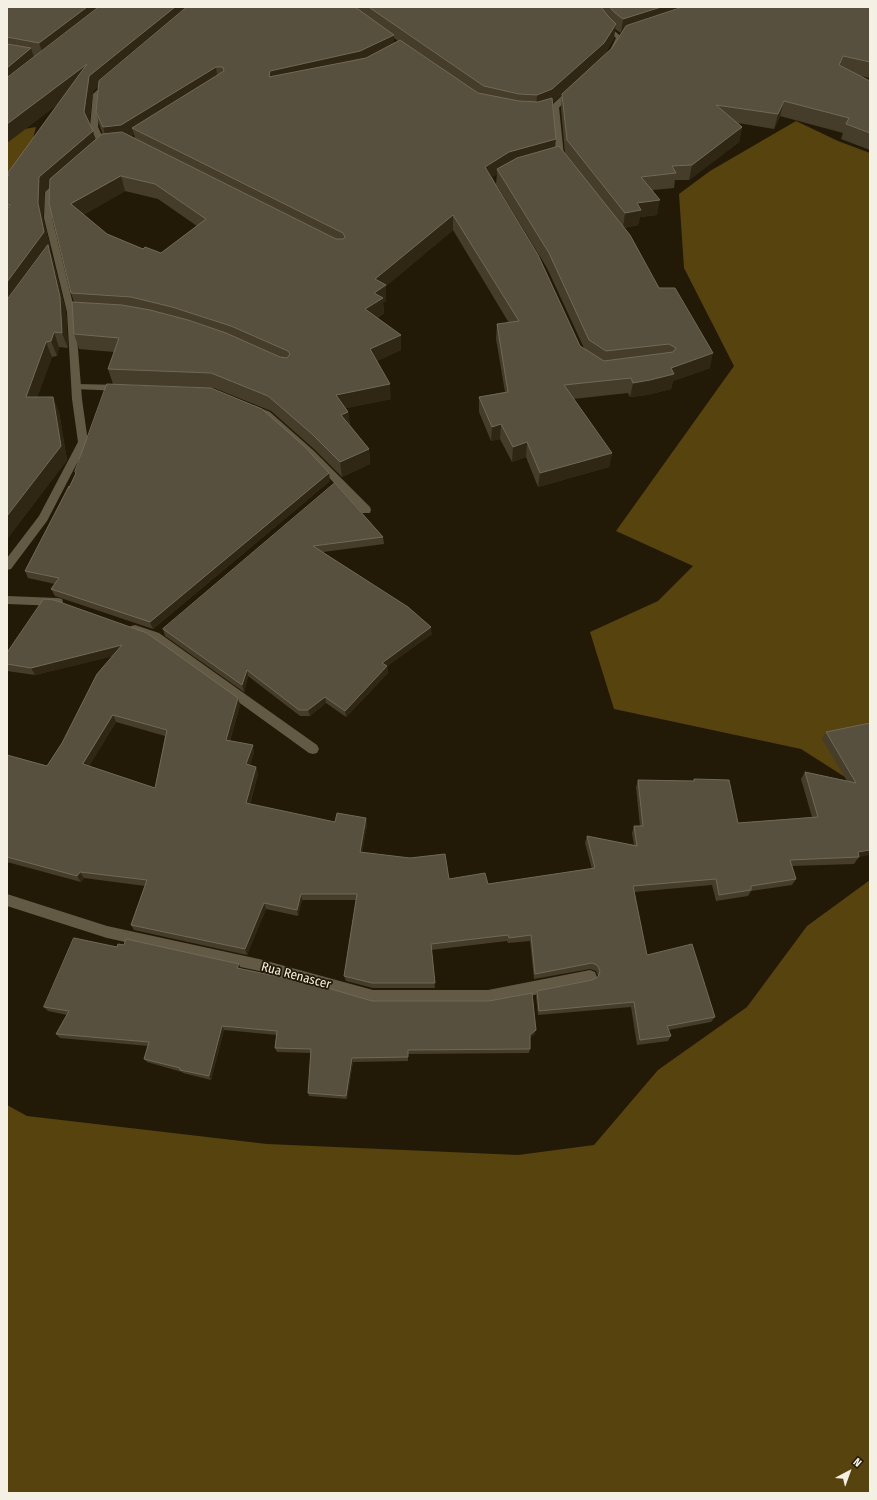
<!DOCTYPE html>
<style>
body{margin:0}
#map{position:relative;width:877px;height:1500px;overflow:hidden;background:#221a07;font-family:"Fira Sans Condensed",sans-serif}
canvas{display:block}
.frame{position:absolute;inset:0;border:8px solid #f5f0e4;pointer-events:none}
.north{position:absolute;left:829px;top:1452px;width:40px;height:40px;-webkit-text-stroke:3px #221a07;paint-order:stroke;rotate:41deg;font-size:11px;font-weight:700;line-height:16px;text-align:center;color:#f5f0e4}
.north::after{content:'';display:block;margin:auto;width:14px;height:18px;background:#f5f0e4;clip-path:polygon(50% 0,100% 100%,50% 72%,0 100%)}
</style>
<div id="map">
<canvas width="877" height="1500"></canvas>
<div class="frame"></div>
<div class="north">N</div>
</div>
<script>
const g = document.querySelector('canvas').getContext('2d');
g.lineJoin = 'round';
function fill(path, color) {
  g.fillStyle = color;
  g.fill(path, 'evenodd');
}
function stroke(path, color, width, dash) {
  g.strokeStyle = color;
  g.lineWidth = width;
  g.lineCap = dash ? 'butt' : 'round';
  g.setLineDash(dash || []);
  g.stroke(path);
}
function label(font, color, halo, rows, align = 'center') {
  g.font = font + ' "Fira Sans Condensed",sans-serif';
  g.lineWidth = 3.5;
  g.setLineDash([]);
  g.textBaseline = 'middle';
  g.strokeStyle = halo;
  g.fillStyle = color;
  for (const [text, x, y, turn = 0] of rows) {
    g.save();
    g.translate(x, y);
    g.rotate((+turn || 0) * Math.PI / 180);
    g.textAlign = isNaN(turn) ? turn : align;
    if (halo) g.strokeText(text, 0, 0);
    g.fillText(text, 0, 0);
    g.restore();
  }
}
const forest = new Path2D(`
 M 796,121 L 838,141 L 870,153 L 870,793 L 801,749 L 614,709 L 590,632 L 658,601 L 693,566 L 616,531 L 734,366 L 684,268 L 679,194 L 710,171 Z
 M 36,127 L 32,142 L 7,188 L 7,138 L 19,130 Z
 M 870,880 L 870,1493 L 7,1493 L 7,1105 L 27,1116 L 267,1144 L 518,1155 L 594,1145 L 658,1070 L 747,1007 L 807,926 Z`);
const lane = new Path2D(`
 M 552,105 L 558,105 L 559,107 L 564,156 L 567,160 L 563,162 L 560,162 L 556,156 Z
 M 77,384 L 122,385 L 127,388 L 122,391 L 74,389 L 72,387 L 74,385 Z
 M 253,405 L 270,412 L 313,450 L 370,507 L 371,510 L 370,513 L 362,513 L 307,454 L 264,416 L 250,410 L 248,408 Z
 M 7,596 L 58,598 L 62,599 L 63,602 L 62,605 L 58,606 L 7,604 Z
 M 135,625 L 159,633 L 317,745 L 319,749 L 317,753 L 313,754 L 309,753 L 151,639 L 131,632 L 129,629 L 131,626 Z`);
const street = new Path2D(`
 M 591,7 L 597,7 L 611,28 L 623,38 L 615,51 L 610,50 L 616,38 L 607,30 Z
 M 107,81 L 110,81 L 114,83 L 101,95 L 98,127 L 107,146 L 101,153 L 98,153 L 94,151 L 99,146 L 90,127 L 93,94 Z
 M 570,88 L 576,88 L 577,90 C 568,101 552,117 536,115 L 536,111 L 552,105 Z
 M 51,186 L 54,186 L 58,188 L 53,193 L 52,218 L 75,312 L 82,399 L 88,442 L 47,521 L 11,569 L 7,570 L 7,558 L 39,516 L 78,442 L 72,399 L 67,312 L 44,218 L 45,192 Z
 M 7,894 L 107,926 L 259,959 L 373,990 L 488,990 L 590,970 L 595,972 L 597,977 L 595,982 L 590,984 L 488,1004 L 373,1004 L 259,971 L 107,938 L 7,906 Z`);
const wall = new Path2D(`
 M 7,7 L 870,7 L 870,78 L 861,76 L 870,81 L 870,150 L 841,139 L 843,133 L 780,116 L 774,129 L 738,123 L 742,127 L 739,142 L 689,180 L 675,180 L 674,188 L 653,190 L 657,215 L 640,217 L 638,225 L 624,228 L 659,288 L 710,368 L 673,381 L 671,389 L 647,395 L 630,397 L 628,393 L 573,399 L 612,453 L 609,467 L 538,487 L 526,457 L 512,462 L 500,439 L 491,441 L 479,412 L 479,397 L 505,392 L 496,339 L 497,324 L 509,323 L 453,230 L 386,286 L 386,301 L 383,303 L 384,313 L 377,318 L 401,335 L 401,350 L 377,361 L 391,399 L 346,408 L 348,412 L 350,425 L 369,449 L 370,464 L 342,477 L 314,449 L 271,411 L 214,388 L 113,384 L 108,369 L 114,352 L 79,349 L 74,334 L 74,302 L 71,293 L 49,187 L 44,192 L 43,218 L 50,247 L 49,248 L 53,260 L 66,312 L 68,348 L 59,347 L 57,356 L 52,357 L 37,397 L 59,412 L 67,460 L 7,539 L 7,178 L 8,176 L 7,174 L 59,103 L 7,143 ZM 615,29 L 621,33 L 612,48 L 603,57 L 614,38 ZM 394,38 L 398,41 L 394,43 ZM 98,87 L 96,112 L 100,127 L 103,134 L 95,139 L 89,122 L 93,91 ZM 562,94 L 561,109 L 565,154 L 555,147 L 553,102 ZM 134,134 L 135,138 L 131,136 ZM 497,174 L 496,184 L 547,268 L 584,348 L 580,346 L 492,177 ZM 125,191 L 158,199 L 197,226 L 161,253 L 143,249 L 107,234 L 83,215 Z
 M 75,472 L 330,481 L 153,629 L 55,596 L 51,589 L 55,584 L 28,578 L 25,571 L 69,488 L 76,474 Z
 M 335,483 L 383,537 L 384,544 L 323,552 L 432,634 L 387,666 L 388,673 L 346,717 L 326,703 L 310,716 L 300,716 L 248,676 L 244,692 L 165,636 L 163,629 Z
 M 44,599 L 240,705 L 230,741 L 254,752 L 250,765 L 256,767 L 258,774 L 250,804 L 335,822 L 367,824 L 362,852 L 449,879 L 488,884 L 592,869 L 585,843 L 587,836 L 634,845 L 632,833 L 634,826 L 640,826 L 636,787 L 638,780 L 693,781 L 694,779 L 738,823 L 812,817 L 801,779 L 805,772 L 847,781 L 822,739 L 826,732 L 870,723 L 859,857 L 854,864 L 792,866 L 796,879 L 792,885 L 751,891 L 748,896 L 716,901 L 712,885 L 634,892 L 647,955 L 715,1017 L 711,1022 L 669,1030 L 671,1036 L 668,1041 L 637,1045 L 631,1007 L 538,1015 L 536,996 L 537,991 L 592,980 L 598,978 L 598,976 L 596,971 L 590,969 L 534,979 L 530,941 L 508,943 L 507,941 L 431,950 L 435,988 L 373,988 L 346,981 L 344,976 L 356,900 L 302,900 L 298,916 L 266,909 L 247,955 L 134,930 L 131,925 L 145,886 L 84,878 L 81,882 L 7,862 L 7,755 L 47,766 L 62,743 L 113,656 L 35,675 L 7,671 L 7,653 ZM 116,722 L 165,736 L 155,788 L 89,766 Z
 M 117,947 L 239,964 L 241,969 L 372,1001 L 535,1034 L 530,1038 L 530,1049 L 529,1053 L 408,1054 L 408,1061 L 353,1062 L 347,1099 L 309,1096 L 308,1093 L 311,1053 L 277,1052 L 275,1048 L 277,1035 L 224,1030 L 211,1080 L 183,1073 L 182,1072 L 147,1062 L 144,1059 L 148,1046 L 60,1038 L 56,1034 L 67,1015 L 48,1011 L 44,1007 Z`);
const shadedWall = new Path2D(`
 M 87,7 L 110,7 L 44,57 L 39,43 Z
 M 175,7 L 196,7 L 93,91 L 89,127 L 84,112 L 89,81 L 7,143 L 7,124 L 87,64 Z
 M 661,7 L 705,7 L 621,33 L 623,19 Z
 M 616,24 L 614,38 L 602,58 L 551,104 L 536,109 L 537,95 Z
 M 394,35 L 394,50 L 361,66 L 269,77 L 270,71 Z
 M 31,48 L 36,63 L 7,87 L 7,68 Z
 M 216,67 L 218,82 L 132,128 L 134,134 L 124,140 L 107,142 L 103,127 Z
 M 784,101 L 780,116 L 774,129 L 778,114 Z
 M 742,127 L 739,142 L 689,180 L 692,165 Z
 M 93,131 L 97,146 L 44,192 L 43,218 L 50,247 L 49,248 L 53,260 L 66,312 L 68,348 L 62,333 L 7,305 L 7,282 L 38,203 L 39,177 Z
 M 556,139 L 554,154 L 497,169 L 497,174 L 485,182 L 485,167 L 509,152 Z
 M 121,176 L 125,191 L 76,219 L 71,204 Z
 M 660,200 L 657,215 L 640,217 L 638,225 L 623,228 L 625,213 L 637,203 Z
 M 453,215 L 453,230 L 386,286 L 386,301 L 383,303 L 384,313 L 366,324 L 365,309 L 374,293 L 375,279 Z
 M 54,332 L 59,347 L 57,356 L 51,341 Z
 M 401,335 L 401,350 L 371,364 L 370,349 Z
 M 46,342 L 52,357 L 32,412 L 26,397 Z
 M 713,353 L 710,368 L 673,381 L 671,389 L 647,395 L 630,397 L 633,383 L 671,368 Z
 M 390,384 L 391,399 L 338,410 L 336,395 Z
 M 53,397 L 59,412 L 67,460 L 7,539 L 7,516 Z
 M 348,412 L 350,427 L 341,415 Z
 M 501,424 L 500,439 L 491,441 L 492,427 Z
 M 527,442 L 526,457 L 512,462 L 513,447 Z
 M 369,449 L 370,464 L 342,477 L 340,462 Z
 M 612,453 L 609,467 L 538,487 L 540,473 Z
 M 329,473 L 330,481 L 153,629 L 150,622 Z
 M 431,627 L 432,634 L 382,670 L 382,663 Z
 M 122,645 L 126,653 L 35,675 L 31,668 Z
 M 387,666 L 388,673 L 346,717 L 345,711 Z
 M 247,670 L 248,676 L 244,692 L 242,685 Z
 M 325,697 L 326,703 L 310,716 L 308,710 Z
 M 238,698 L 240,705 L 228,747 L 226,740 Z
 M 113,715 L 116,722 L 86,771 L 83,764 Z
 M 253,745 L 254,752 L 249,771 L 246,764 Z
 M 256,767 L 258,774 L 248,810 L 246,803 Z
 M 366,818 L 367,824 L 361,858 L 360,852 Z
 M 870,850 L 870,855 L 859,857 L 858,852 Z
 M 80,872 L 84,878 L 81,882 L 77,876 Z
 M 301,894 L 302,900 L 298,916 L 297,910 Z
 M 264,903 L 266,909 L 247,955 L 245,949 Z
 M 239,964 L 241,969 L 239,973 L 237,968 Z
 M 222,1026 L 224,1030 L 211,1080 L 209,1076 Z
 M 536,1030 L 535,1034 L 529,1039 L 530,1035 Z
 M 352,1058 L 353,1062 L 347,1099 L 346,1096 Z`);
const building = new Path2D(`
 M 7,7 L 87,7 L 39,43 L 7,37 Z
 M 99,7 L 175,7 L 89,76 L 84,112 L 93,131 L 39,177 L 38,203 L 44,232 L 7,282 L 7,209 L 10,205 L 7,204 L 7,178 L 9,174 L 7,174 L 87,64 L 7,124 L 7,78 Z
 M 187,7 L 355,7 L 394,35 L 360,51 L 270,71 L 269,77 L 366,58 L 400,40 L 478,93 L 519,101 L 538,102 L 552,98 L 556,139 L 509,152 L 485,167 L 538,255 L 580,346 L 604,361 L 673,352 L 676,348 L 669,344 L 606,351 L 589,340 L 549,253 L 497,169 L 517,158 L 559,146 L 630,235 L 659,288 L 675,288 L 713,353 L 671,368 L 674,374 L 650,380 L 633,383 L 631,378 L 564,385 L 612,453 L 540,473 L 527,442 L 513,447 L 501,424 L 492,427 L 479,397 L 508,392 L 497,324 L 519,321 L 453,215 L 375,279 L 386,285 L 374,293 L 383,298 L 365,309 L 401,335 L 370,349 L 390,384 L 336,395 L 348,412 L 341,415 L 369,449 L 340,462 L 312,434 L 268,396 L 211,373 L 108,369 L 119,338 L 74,334 L 72,302 L 122,305 L 150,310 L 188,320 L 226,333 L 280,357 L 287,358 L 290,354 L 288,351 L 231,326 L 172,307 L 131,297 L 71,293 L 49,203 L 50,179 L 102,134 L 122,132 L 336,239 L 343,239 L 345,237 L 343,233 L 132,128 L 224,71 L 223,67 L 216,67 L 121,125 L 103,127 L 96,112 L 99,81 ZM 121,176 L 155,184 L 206,219 L 161,253 L 145,247 L 143,249 L 107,234 L 71,204 Z
 M 369,7 L 456,7 L 456,8 L 458,7 L 601,7 L 608,16 L 616,24 L 604,43 L 552,89 L 537,95 L 519,94 L 484,86 Z
 M 610,7 L 661,7 L 623,19 L 614,12 Z
 M 683,7 L 870,7 L 870,62 L 843,56 L 839,65 L 870,81 L 870,133 L 846,124 L 849,118 L 784,101 L 778,114 L 716,105 L 742,127 L 692,165 L 672,166 L 676,173 L 641,177 L 660,200 L 637,203 L 641,210 L 625,213 L 567,140 L 562,94 L 612,48 L 626,26 Z
 M 7,44 L 31,48 L 7,68 Z
 M 48,245 L 60,297 L 62,333 L 54,332 L 51,341 L 46,342 L 26,397 L 53,397 L 61,446 L 7,516 L 7,300 Z
 M 107,384 L 211,388 L 262,409 L 305,447 L 329,473 L 150,622 L 51,589 L 59,578 L 25,571 L 69,486 L 69,488 L 76,473 L 75,472 Z
 M 335,483 L 383,537 L 313,546 L 408,607 L 431,627 L 382,663 L 387,666 L 345,711 L 325,697 L 308,710 L 299,710 L 247,670 L 242,685 L 163,629 Z
 M 44,599 L 54,600 L 147,633 L 238,698 L 226,740 L 253,745 L 246,764 L 256,767 L 246,803 L 335,822 L 337,813 L 366,818 L 360,852 L 410,858 L 445,854 L 449,879 L 485,873 L 488,884 L 595,868 L 587,836 L 637,846 L 634,826 L 643,826 L 638,780 L 694,781 L 694,779 L 729,780 L 738,823 L 818,817 L 805,772 L 856,783 L 826,732 L 870,723 L 870,850 L 858,852 L 859,857 L 790,860 L 796,879 L 751,886 L 751,890 L 719,895 L 716,879 L 633,886 L 647,955 L 692,944 L 715,1017 L 667,1026 L 671,1036 L 640,1040 L 634,1002 L 539,1011 L 537,991 L 592,980 L 598,977 L 600,971 L 597,965 L 592,963 L 535,974 L 531,935 L 509,938 L 508,935 L 431,944 L 435,983 L 372,983 L 344,976 L 357,894 L 301,894 L 297,910 L 264,903 L 245,949 L 131,925 L 147,880 L 80,872 L 77,876 L 7,857 L 7,755 L 47,766 L 62,743 L 97,674 L 122,645 L 31,668 L 7,664 L 7,653 ZM 113,715 L 167,730 L 155,788 L 83,764 Z
 M 74,938 L 117,947 L 118,944 L 124,945 L 126,939 L 239,964 L 237,968 L 314,984 L 372,1001 L 489,1001 L 532,993 L 536,1030 L 530,1035 L 530,1049 L 408,1050 L 408,1057 L 352,1058 L 346,1096 L 308,1093 L 311,1049 L 275,1048 L 277,1031 L 222,1026 L 209,1076 L 180,1070 L 180,1068 L 144,1059 L 149,1042 L 56,1034 L 69,1011 L 44,1007 Z`);
const streetNames = [
 ["Rua Renascer",296,976,15]
];
fill(forest, '#57430d');
fill(lane, '#635a45');
fill(street, '#635a45');
fill(wall, '#453d2a');
fill(shadedWall, '#2f2714');
fill(building, '#58503e');
stroke(building, '#716958', 1);
label('13px', '#f5f0e4', '#221a07', streetNames);
</script>
